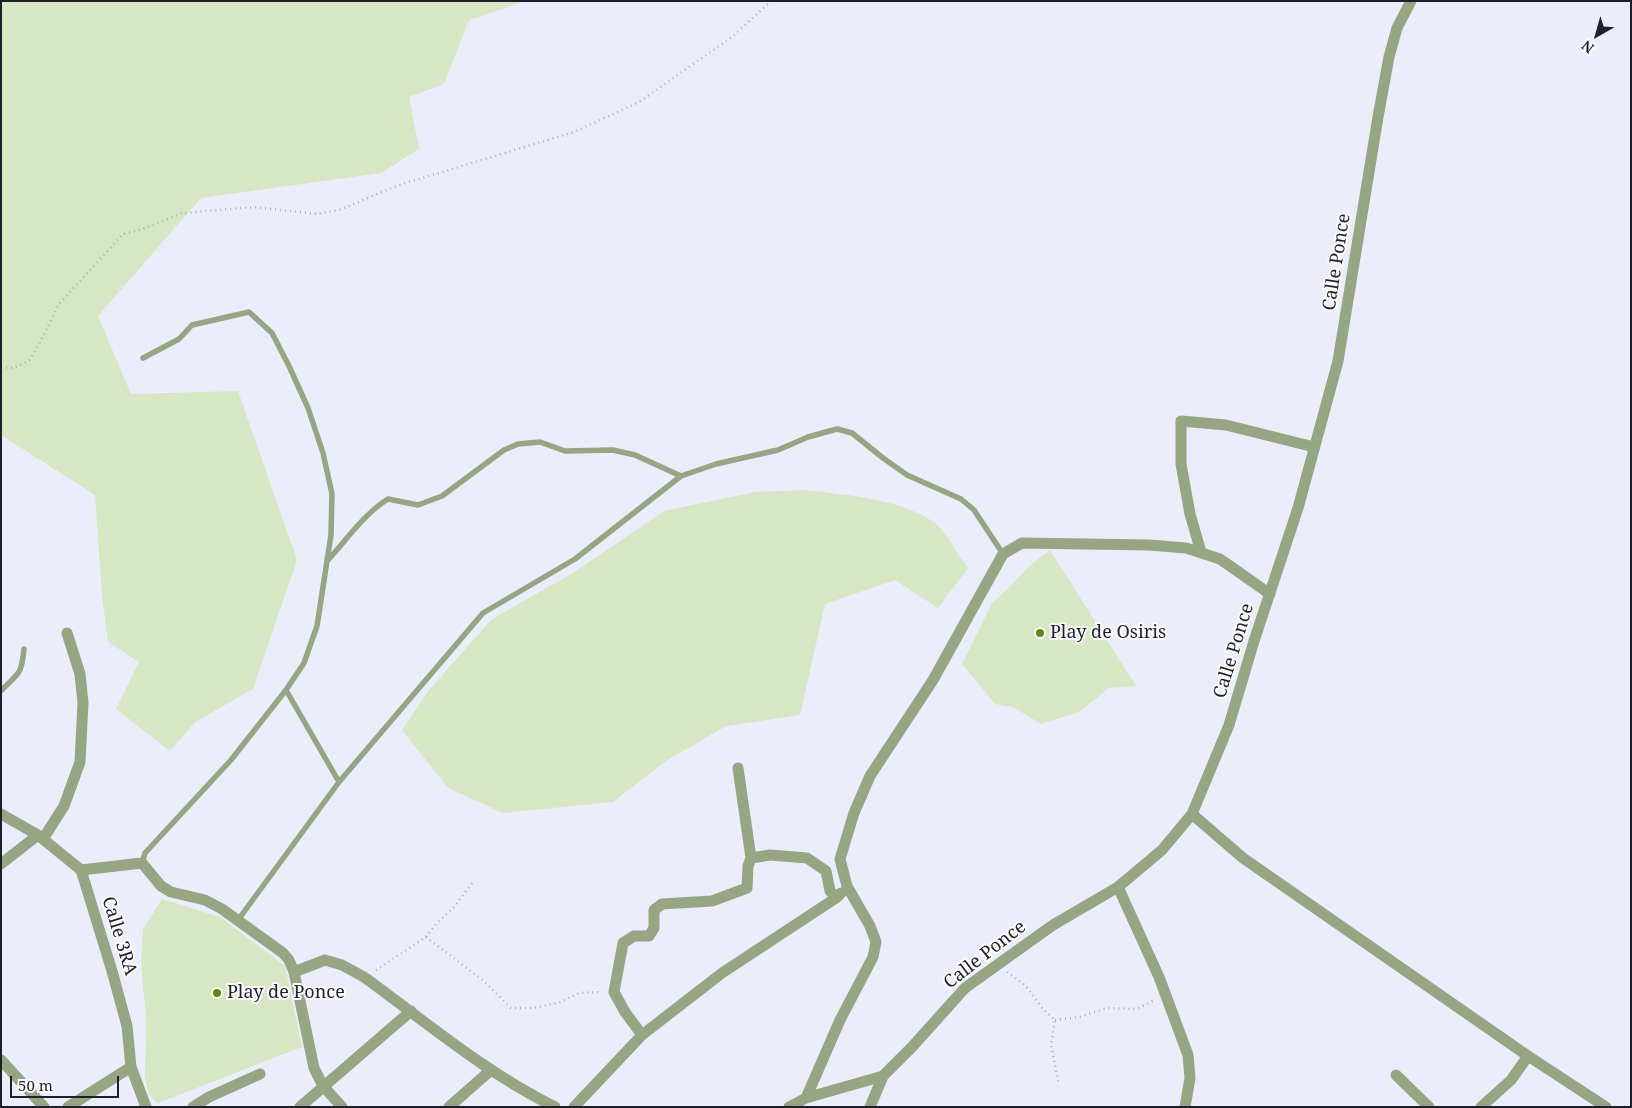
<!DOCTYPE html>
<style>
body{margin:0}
#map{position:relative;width:1632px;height:1108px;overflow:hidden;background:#ebedfa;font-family:"Noto Serif",serif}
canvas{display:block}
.frame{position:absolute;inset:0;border:2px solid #1e1f2b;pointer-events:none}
.north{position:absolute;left:1572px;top:10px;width:50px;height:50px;-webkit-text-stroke:4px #fbfbfb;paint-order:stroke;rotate:218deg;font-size:14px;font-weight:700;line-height:20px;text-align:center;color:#1e1f2b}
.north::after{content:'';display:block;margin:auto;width:18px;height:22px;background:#1e1f2b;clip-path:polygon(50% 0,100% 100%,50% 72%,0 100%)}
.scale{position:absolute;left:10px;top:1076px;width:109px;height:22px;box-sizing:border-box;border:2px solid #1e1f2b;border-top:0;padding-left:6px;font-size:15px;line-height:18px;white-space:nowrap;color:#1e1f2b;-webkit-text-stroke:4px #fbfbfb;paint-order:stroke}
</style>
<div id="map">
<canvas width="1632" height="1108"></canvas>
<div class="frame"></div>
<div class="north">N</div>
<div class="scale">50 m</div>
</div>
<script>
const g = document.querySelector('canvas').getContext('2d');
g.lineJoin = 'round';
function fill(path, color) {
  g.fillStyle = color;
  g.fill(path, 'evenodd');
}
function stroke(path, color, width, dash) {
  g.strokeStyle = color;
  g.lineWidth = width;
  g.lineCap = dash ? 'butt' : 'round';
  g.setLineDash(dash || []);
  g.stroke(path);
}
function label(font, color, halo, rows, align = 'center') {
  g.font = font + ' "Noto Serif",serif';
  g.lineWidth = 4;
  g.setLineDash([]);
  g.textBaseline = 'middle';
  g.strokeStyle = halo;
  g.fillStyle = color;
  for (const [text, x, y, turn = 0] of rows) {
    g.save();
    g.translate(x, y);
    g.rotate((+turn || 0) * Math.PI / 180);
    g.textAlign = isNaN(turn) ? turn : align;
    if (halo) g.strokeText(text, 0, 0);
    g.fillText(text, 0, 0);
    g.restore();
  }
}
const green = new Path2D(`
 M 1,1 L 526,1 L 469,20 L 444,84 L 409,97 L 419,149 L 381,173 L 201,198 L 98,316 L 131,394 L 238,391 L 297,560 L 253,689 L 195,722 L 170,751 L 116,709 L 139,662 L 108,642 L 102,594 L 95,495 L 1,435 Z
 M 806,490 C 845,495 904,499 936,524 C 946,533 959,557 968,568 L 938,608 L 895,580 L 825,604 L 800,715 L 726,726 L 666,761 L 613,802 L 503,813 L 448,788 L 402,730 L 428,691 L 492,619 L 573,573 L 664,511 L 755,492 Z
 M 1050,550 L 1136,686 L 1109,688 L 1079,712 L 1041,724 L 1013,707 L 995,704 L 962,664 L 992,603 L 1009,588 L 1027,568 Z
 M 162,899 L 220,917 L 285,966 L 302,1047 L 158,1103 L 149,1095 L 145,1079 L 146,1019 L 141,961 L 143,929 Z`);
const path = new Path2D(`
 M 1,367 L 13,368 L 29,361 L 39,344 L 59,304 L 123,234 L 143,229 L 182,213 L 254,207 L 316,214 L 339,210 L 399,185 L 574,132 L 639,102 L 732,37 L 771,1
 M 426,937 L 485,982 L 511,1008 L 534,1008 L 561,1002 L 579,993 L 601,992
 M 376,970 L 426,937 L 436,924 L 454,907 L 473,882
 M 1007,972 L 1026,986 L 1042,1008 L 1055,1020 L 1051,1044 L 1058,1082
 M 1055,1020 L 1079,1017 L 1107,1008 L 1136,1009 L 1155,1000`);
const lane = new Path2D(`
 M 328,560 C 347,539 364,514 388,499 L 418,505 L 442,496 L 504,450 L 518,444 L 540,442 L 565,451 L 613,450 L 635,455 L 681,476
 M 286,690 L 339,782
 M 1,691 C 18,672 21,678 24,649
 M 142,863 L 145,853 L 231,760 L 286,690 L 304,663 L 317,626 L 331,535 L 332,494 L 323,453 L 308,408 L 289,366 L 272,333 L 249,312 L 192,325 L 179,339 L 143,358
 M 238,920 L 339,782 L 483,613 L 575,559 L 681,476 L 716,464 L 778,450 L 808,437 L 837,429 L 852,433 L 883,458 L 907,475 L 961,499 L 974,510 L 1003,554`);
const street = new Path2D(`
 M 1201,552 L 1190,514 L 1181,464 L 1181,421 L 1226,425 L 1314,447
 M 738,768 L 751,858
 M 1,814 L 38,835 L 81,870 L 112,971 L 127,1026 L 131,1067 L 146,1107
 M 1192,814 L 1243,858 L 1528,1056 L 1606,1107
 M 43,839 L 64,806 L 80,762 L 83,703 L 80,674 L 67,633
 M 1,864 L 38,835
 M 81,870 L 142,863 L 161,886 L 171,892 L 205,900 L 222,909 L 283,953 L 289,960 L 294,972 L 314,1068 L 323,1086 L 342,1107
 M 1118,887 L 1159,977 L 1188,1055 L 1190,1078 L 1185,1107
 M 294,972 L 325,960 L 342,965 L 364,977 C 426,1022 486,1073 555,1107
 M 642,1035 L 625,1012 L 614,992 L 623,943 L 634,936 L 649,936 L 654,928 L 654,910 L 662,904 L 712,901 L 747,888 L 748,866 L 751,858 L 770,855 L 807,858 L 826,871 L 830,891 L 836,898
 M 1,1060 L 44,1107
 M 1396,1075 L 1429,1107
 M 806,1098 L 840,1020 L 873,957 L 876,942 L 870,926 L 847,886 L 840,859 L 854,813 L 870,776 L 933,680 L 1003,554 L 1022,543 L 1149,545 L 1186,548 L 1220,559 L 1270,594
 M 68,1107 L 131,1067
 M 193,1107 L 209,1097 L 260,1074
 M 300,1107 L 411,1011
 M 449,1107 L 491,1070
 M 574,1107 L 642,1035 L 722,973 L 836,898 L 841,893
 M 789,1107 L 806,1098 L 883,1076 L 912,1047 L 965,988 L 1053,925 L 1118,887 L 1162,850 L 1192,814 L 1229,725 L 1254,641 L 1298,508 L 1338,361 L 1378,117 L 1389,57 L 1397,28 L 1411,1
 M 870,1107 L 883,1076
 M 1481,1107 L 1511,1080 L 1528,1056`);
const markers = [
 [1040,633,5,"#62870b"],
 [217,993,5,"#62870b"]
];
const streetNames = [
 ["Calle Ponce",1337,262,-81],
 ["Calle Ponce",1234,651,-73],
 ["Calle 3RA",119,936,73],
 ["Calle Ponce",985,955,-38]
];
const poiNames = [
 ["Play de Osiris",1050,633],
 ["Play de Ponce",227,993]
];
fill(green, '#d7e7c3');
stroke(path, '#adafbc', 2.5, [1, 4]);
stroke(lane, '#96a582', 5.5);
stroke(street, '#96a582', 11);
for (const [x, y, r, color] of markers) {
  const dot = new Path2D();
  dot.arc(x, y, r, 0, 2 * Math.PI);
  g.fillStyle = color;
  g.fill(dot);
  stroke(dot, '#fbfbfb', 2);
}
label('18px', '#1e1f2b', '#fbfbfb', streetNames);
label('18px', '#1e1f2b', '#fbfbfb', poiNames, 'left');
</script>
